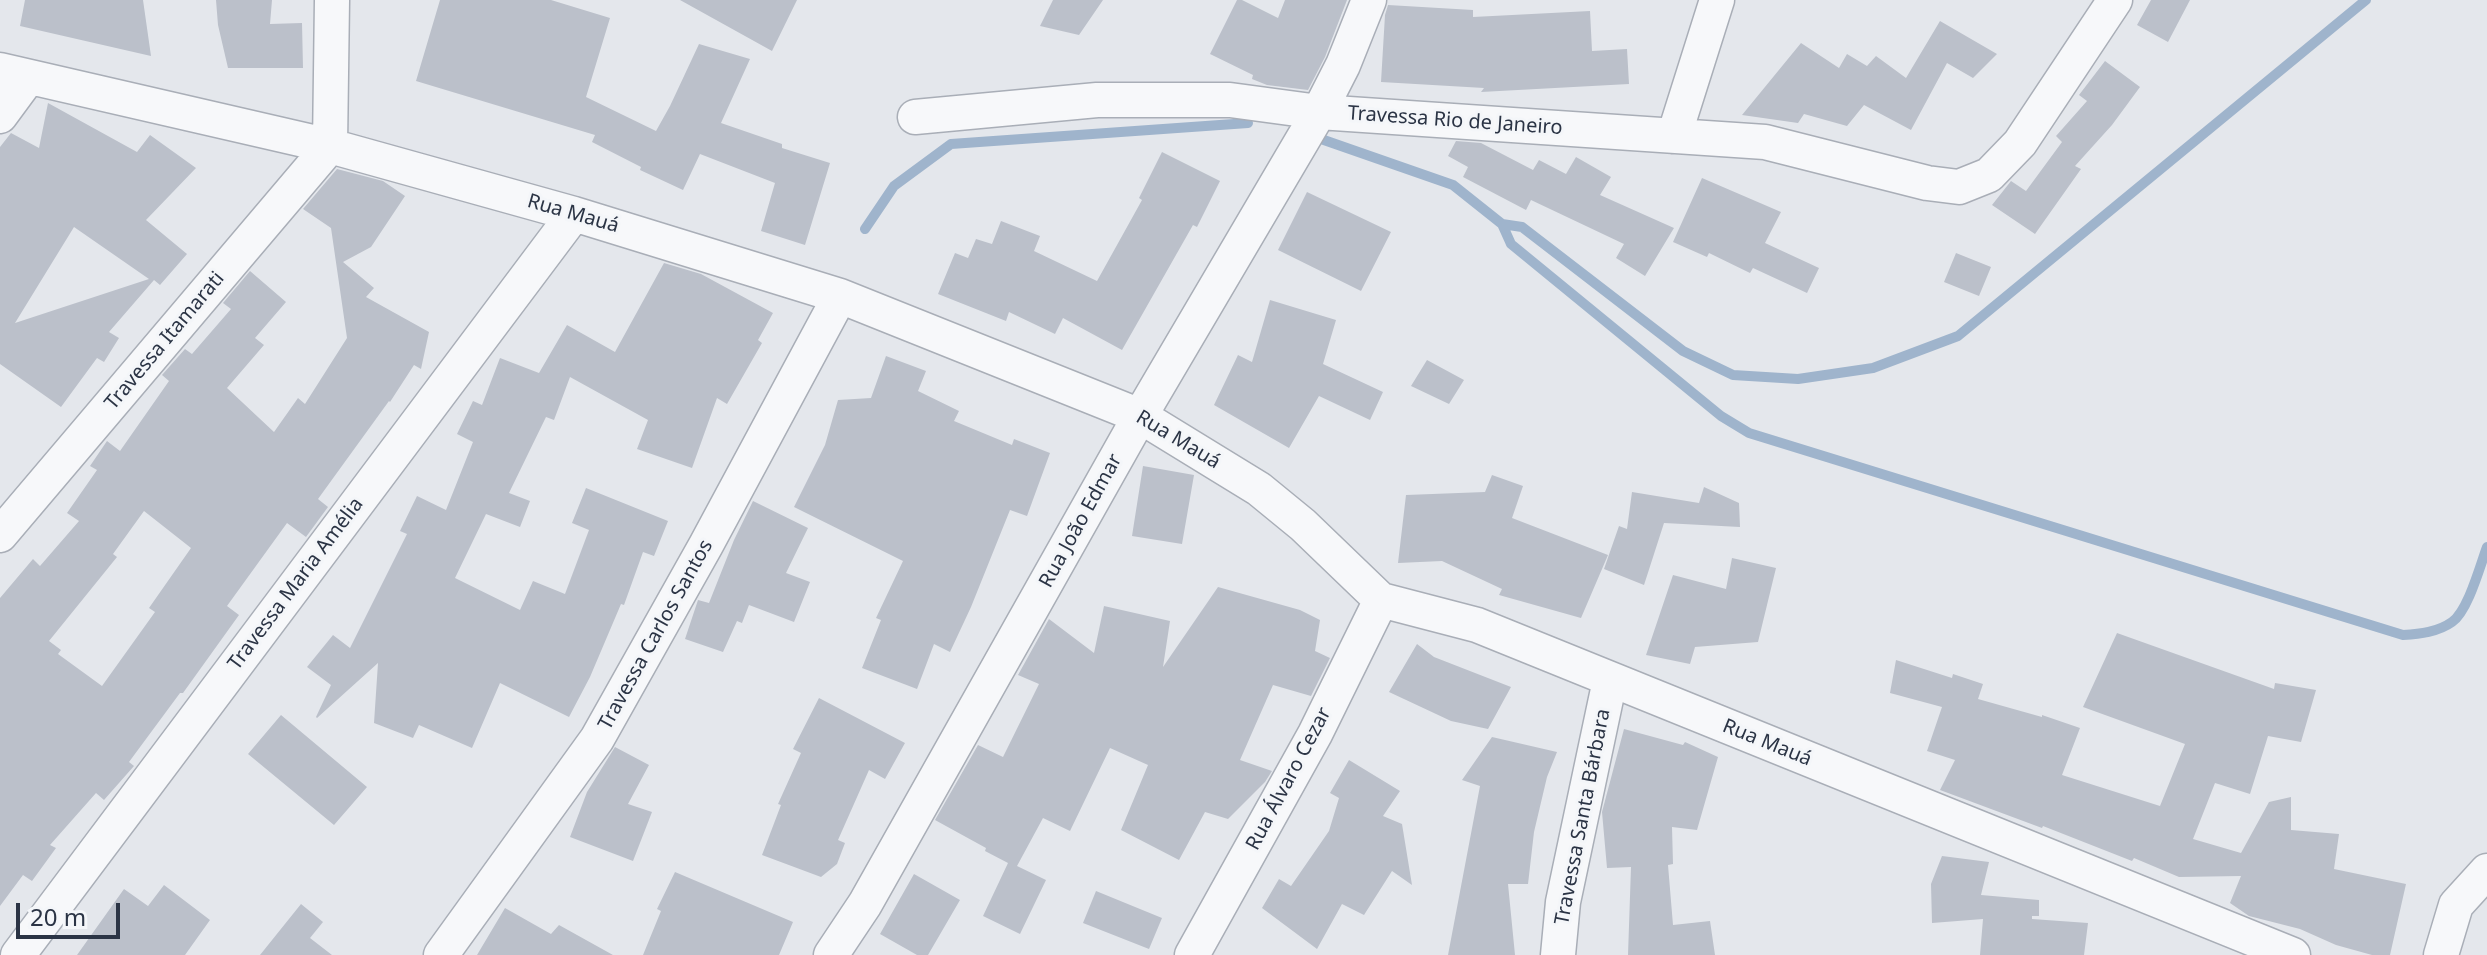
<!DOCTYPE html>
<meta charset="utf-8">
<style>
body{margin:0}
#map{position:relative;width:2487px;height:955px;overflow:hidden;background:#e4e7ec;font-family:"Noto Sans",sans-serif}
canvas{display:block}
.scale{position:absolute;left:16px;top:903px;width:104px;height:36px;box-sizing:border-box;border:4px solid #2b3445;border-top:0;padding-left:10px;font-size:24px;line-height:28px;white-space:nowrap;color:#2b3445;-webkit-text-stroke:6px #f4f6f9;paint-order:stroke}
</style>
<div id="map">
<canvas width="2487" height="955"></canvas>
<div class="scale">20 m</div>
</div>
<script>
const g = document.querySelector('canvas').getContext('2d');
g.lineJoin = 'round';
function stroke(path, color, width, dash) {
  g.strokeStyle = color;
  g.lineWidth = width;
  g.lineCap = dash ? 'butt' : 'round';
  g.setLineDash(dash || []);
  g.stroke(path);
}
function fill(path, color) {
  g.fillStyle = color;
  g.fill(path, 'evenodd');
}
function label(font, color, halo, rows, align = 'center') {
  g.font = font + ' "Noto Sans",sans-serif';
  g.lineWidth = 6;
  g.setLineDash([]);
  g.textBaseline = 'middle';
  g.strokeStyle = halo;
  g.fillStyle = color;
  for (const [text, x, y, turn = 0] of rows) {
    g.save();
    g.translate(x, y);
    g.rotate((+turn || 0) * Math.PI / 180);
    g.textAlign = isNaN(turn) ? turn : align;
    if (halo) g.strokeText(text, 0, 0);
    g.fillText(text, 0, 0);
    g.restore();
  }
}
const stream = new Path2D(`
 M 1321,139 L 1453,185 L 1502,224 L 1511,244 L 1721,416 L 1749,433 L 2403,635 C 2420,634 2438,632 2452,622 C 2468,611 2480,566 2487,547
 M 1502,224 L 1522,227 L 1683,351 L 1733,375 L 1798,379 L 1873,368 L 1958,336 L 2366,0
 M 865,229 L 894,186 L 951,144 L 1248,123`);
const building = new Path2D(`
 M 25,0 L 143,0 L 151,56 L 20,26 Z
 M 216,0 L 272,0 L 270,24 L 302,23 L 303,68 L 228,68 L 218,25 Z
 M 440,0 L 551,0 L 610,18 L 586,97 L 656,131 L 670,106 L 699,44 L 750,59 L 721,123 L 782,144 L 782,148 L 830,163 L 805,245 L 761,231 L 775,183 L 700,154 L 683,190 L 640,170 L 641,167 L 592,142 L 595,135 L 416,81 Z
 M 680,0 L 797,0 L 772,51 Z
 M 1053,0 L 1103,0 L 1079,35 L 1040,26 Z
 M 1237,0 L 1242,0 L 1278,18 L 1285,0 L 1347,0 L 1325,57 L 1308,90 L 1267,85 L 1252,79 L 1253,75 L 1210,54 Z
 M 2151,0 L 2190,0 L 2168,42 L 2137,25 Z
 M 1388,5 L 1473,10 L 1473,17 L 1590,11 L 1592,51 L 1627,49 L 1629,84 L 1481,92 L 1484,88 L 1381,82 L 1385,15 Z
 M 1940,21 L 1997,54 L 1973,78 L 1947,63 L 1911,130 L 1864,105 L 1847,126 L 1804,114 L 1798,123 L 1742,115 L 1801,43 L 1839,68 L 1847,54 L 1867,66 L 1876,56 L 1906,78 Z
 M 2105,61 L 2140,87 L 2112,125 L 2075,166 L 2081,169 L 2035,234 L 1992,205 L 2011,181 L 2026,191 L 2062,142 L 2056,136 L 2087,101 L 2079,95 Z
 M 48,103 L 137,152 L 150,135 L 196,168 L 146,220 L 187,254 L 160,285 L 154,280 L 109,332 L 119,338 L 104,362 L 97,358 L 61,407 L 0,364 L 0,147 L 11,133 L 39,148 ZM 74,227 L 149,279 L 15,323 Z
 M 1456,141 L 1481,143 L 1533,170 L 1539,160 L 1566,174 L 1576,157 L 1611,177 L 1600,195 L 1674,228 L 1645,276 L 1616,258 L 1624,244 L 1531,200 L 1526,210 L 1463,177 L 1468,167 L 1448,156 Z
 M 1162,152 L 1220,181 L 1197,227 L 1193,225 L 1122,350 L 1063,318 L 1055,334 L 1009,312 L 1006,321 L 938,294 L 955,253 L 968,258 L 976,239 L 992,244 L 1001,221 L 1040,236 L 1034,251 L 1097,281 L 1142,200 L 1139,198 Z
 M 337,169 L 383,181 L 405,196 L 371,247 L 343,262 L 374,288 L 366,297 L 429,332 L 421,369 L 414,365 L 390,402 L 389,401 L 318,499 L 328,507 L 306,537 L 287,523 L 227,606 L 239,615 L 183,693 L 180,693 L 129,762 L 134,766 L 104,800 L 96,793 L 50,845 L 56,848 L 32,881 L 23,875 L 0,906 L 0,598 L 33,559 L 40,566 L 79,521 L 67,513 L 97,470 L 90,466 L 107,441 L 120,451 L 169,381 L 162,375 L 185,349 L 192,354 L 231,309 L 223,303 L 250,271 L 286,302 L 255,338 L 264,345 L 227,388 L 274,432 L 298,398 L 305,404 L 347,338 L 331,228 L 303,209 ZM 144,511 L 191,548 L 149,608 L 155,612 L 102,686 L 58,654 L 61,650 L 49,641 L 117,557 L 113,554 Z
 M 1702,178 L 1781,212 L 1765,243 L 1819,268 L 1807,293 L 1753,268 L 1750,273 L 1709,253 L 1707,257 L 1673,242 Z
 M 1307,192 L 1391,232 L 1361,291 L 1278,250 Z
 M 1956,253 L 1991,267 L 1979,296 L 1944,282 Z
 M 664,263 L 701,274 L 773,313 L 758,340 L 762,343 L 727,404 L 717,398 L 692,468 L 637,449 L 648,420 L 570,377 L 554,420 L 546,417 L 509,493 L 530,501 L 520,527 L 486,514 L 455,578 L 520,610 L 533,581 L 565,594 L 589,530 L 572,523 L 586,488 L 668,521 L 654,556 L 643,552 L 624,605 L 621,604 L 590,677 L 569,717 L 500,683 L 472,748 L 419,725 L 413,738 L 374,723 L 378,663 L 317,718 L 316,717 L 331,685 L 307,667 L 333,635 L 350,648 L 407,534 L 400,531 L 417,496 L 446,510 L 473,442 L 457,434 L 473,401 L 482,405 L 500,358 L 539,373 L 567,325 L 615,352 Z
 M 1270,300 L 1336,320 L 1323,364 L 1383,392 L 1370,420 L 1319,396 L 1289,448 L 1214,405 L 1238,355 L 1252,362 Z
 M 886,356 L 926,371 L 918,391 L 959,411 L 954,421 L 1012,445 L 1014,439 L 1050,453 L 1027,516 L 1010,510 L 971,607 L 950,652 L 934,644 L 917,689 L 862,668 L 881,620 L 876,618 L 903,561 L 794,507 L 825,445 L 838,400 L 871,398 Z
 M 1427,360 L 1464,380 L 1449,404 L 1411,386 Z
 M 1143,466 L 1194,475 L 1182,544 L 1132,536 Z
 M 1492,475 L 1523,486 L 1512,518 L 1608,555 L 1581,618 L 1499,595 L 1502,589 L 1442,561 L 1398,563 L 1406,495 L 1485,492 Z
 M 1704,487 L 1739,503 L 1740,527 L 1664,523 L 1644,585 L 1604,569 L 1619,526 L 1627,529 L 1632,492 L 1699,503 Z
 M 753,501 L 808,528 L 786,573 L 810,582 L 794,622 L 749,605 L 742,623 L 737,621 L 723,652 L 685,639 L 698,600 L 709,603 L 734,540 Z
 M 1732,558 L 1776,568 L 1758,642 L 1695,647 L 1690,664 L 1646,655 L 1673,575 L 1726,589 Z
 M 1218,587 L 1300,610 L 1320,620 L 1315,651 L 1330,658 L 1311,696 L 1273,685 L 1240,760 L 1272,771 L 1265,782 L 1228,819 L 1205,812 L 1179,860 L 1121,830 L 1148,765 L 1110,748 L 1070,831 L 1043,818 L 1017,866 L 1046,880 L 1020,934 L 983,916 L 1008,863 L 985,851 L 986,848 L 935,820 L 978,745 L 1003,757 L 1039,684 L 1018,675 L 1049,619 L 1094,653 L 1104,606 L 1170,621 L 1163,667 Z
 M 2117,633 L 2274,689 L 2275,683 L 2316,690 L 2301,742 L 2268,736 L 2250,794 L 2215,783 L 2193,839 L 2241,853 L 2269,802 L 2291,797 L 2291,830 L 2339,834 L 2334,869 L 2406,884 L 2390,955 L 2372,955 L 2336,945 L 2300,929 L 2249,916 L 2230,903 L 2241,876 L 2179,877 L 2134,858 L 2132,861 L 2043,826 L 2042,828 L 1940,790 L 1955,760 L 1927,751 L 1942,707 L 1890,693 L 1896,660 L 1952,678 L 1953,674 L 1983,684 L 1978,699 L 2042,717 L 2042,715 L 2080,728 L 2062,775 L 2160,806 L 2185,744 L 2083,707 Z
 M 1417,644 L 1434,657 L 1511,687 L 1488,729 L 1451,721 L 1389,692 Z
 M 819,698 L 905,743 L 885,779 L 869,770 L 838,840 L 845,843 L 837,864 L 821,877 L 762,855 L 781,805 L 778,804 L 801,753 L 793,749 Z
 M 281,715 L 367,787 L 334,825 L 248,754 Z
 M 1624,729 L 1683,745 L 1685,742 L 1718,757 L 1697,830 L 1672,827 L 1673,864 L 1668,865 L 1673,925 L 1710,921 L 1715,955 L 1628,955 L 1631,867 L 1607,868 L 1602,812 Z
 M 1492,737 L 1557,752 L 1547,777 L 1534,832 L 1528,884 L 1508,884 L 1515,955 L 1448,955 L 1480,786 L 1462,780 Z
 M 615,747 L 649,765 L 628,804 L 652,812 L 633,861 L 570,837 L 587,792 Z
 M 1349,760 L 1400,791 L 1383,816 L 1402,824 L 1412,885 L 1392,871 L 1364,915 L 1342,904 L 1317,949 L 1262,908 L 1279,879 L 1291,886 L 1329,831 L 1339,798 L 1330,793 Z
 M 1942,856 L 1989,862 L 1981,895 L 2039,900 L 2039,916 L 2032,916 L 2032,919 L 2088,923 L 2084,955 L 1980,955 L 1983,919 L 1932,923 L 1931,884 Z
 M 675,872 L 793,922 L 779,955 L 643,955 L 661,911 L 657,909 Z
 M 914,874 L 960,900 L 928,955 L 917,955 L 880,934 Z
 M 164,885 L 210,920 L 185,955 L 77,955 L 124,889 L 148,906 Z
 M 1096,891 L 1162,918 L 1149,949 L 1083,923 Z
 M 301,904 L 323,922 L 310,938 L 332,955 L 260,955 Z
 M 505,908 L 551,934 L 559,925 L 613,955 L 477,955 Z`);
const minor = new Path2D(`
 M 0,70 L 330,146 L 574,214 L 840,296 L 1140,416 L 1259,489 L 1303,525 L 1381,600 L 1477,625 L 2293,955
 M 0,116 L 28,78
 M 915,117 L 1097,100 L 1230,100 L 1319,112 L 1765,142 L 1927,183 L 1959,187 L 1989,175 L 2020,143 L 2115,0
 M 1674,136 L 1717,0
 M 0,535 L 330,146 L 332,0
 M 18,955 L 574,214
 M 441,955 L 597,739 L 706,545 L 840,296
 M 831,955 L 865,904 L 1140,416 L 1319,112 L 1343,65 L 1369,0
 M 1192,955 L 1315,734 L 1381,600
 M 1558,955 L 1563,902 L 1610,680
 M 2441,955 L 2456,905 L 2487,871`);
const streetNames = [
 ["Travessa Rio de Janeiro",1455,121,4],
 ["Rua Mauá",573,214,16],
 ["Travessa Itamarati",165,341,-50],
 ["Rua Mauá",1178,440,31],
 ["Rua João Edmar",1081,521,-61],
 ["Travessa Maria Amélia",296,584,-53],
 ["Travessa Carlos Santos",656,635,-61],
 ["Rua Mauá",1767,743,22],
 ["Rua Álvaro Cezar",1289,779,-62],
 ["Travessa Santa Bárbara",1583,817,-79]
];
stroke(stream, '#9fb4cc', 10);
fill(building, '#bbc0ca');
stroke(minor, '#a9aeb7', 37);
stroke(minor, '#f7f8fa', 34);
label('20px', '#2b3445', '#f4f6f9', streetNames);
</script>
